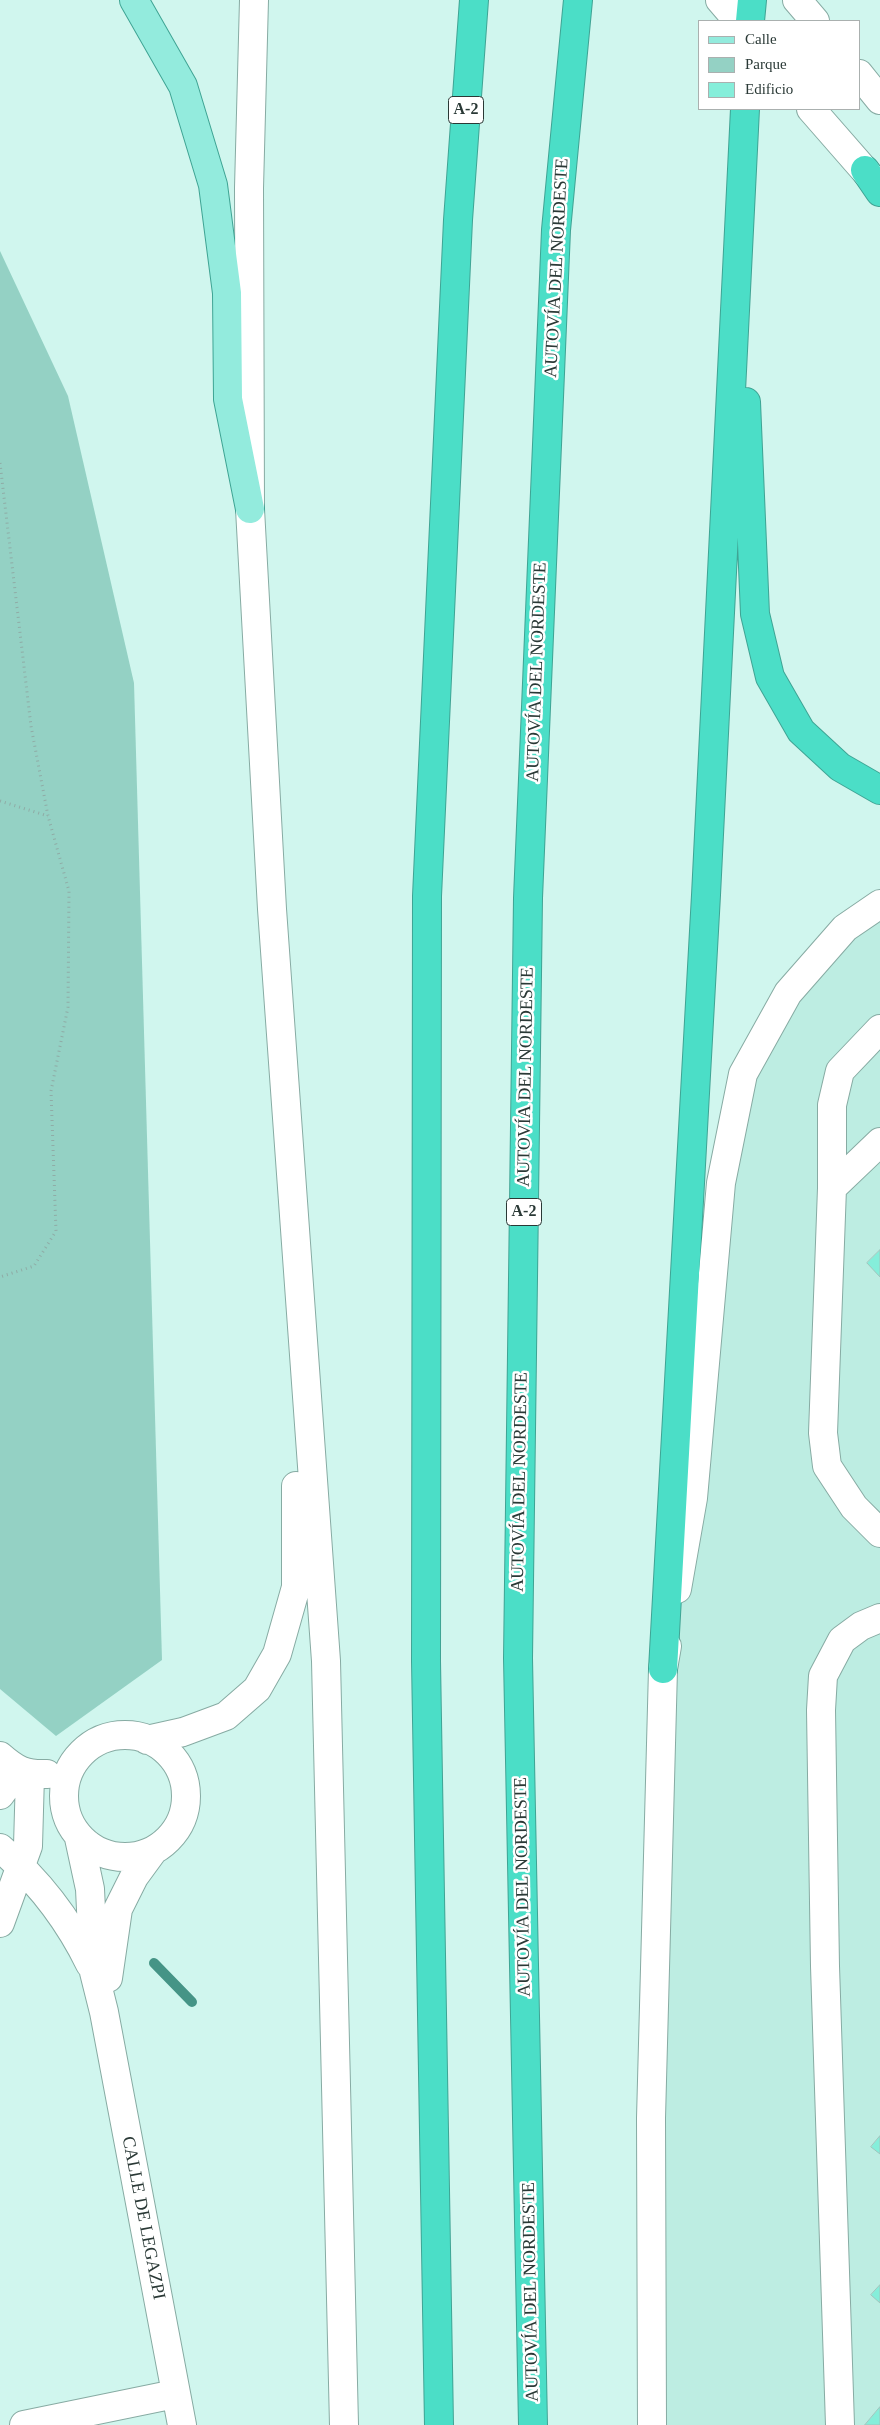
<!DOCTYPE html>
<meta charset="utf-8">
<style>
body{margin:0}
#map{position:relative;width:880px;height:2425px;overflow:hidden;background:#d0f6ee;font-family:"Times New Roman",serif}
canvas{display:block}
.legend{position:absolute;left:698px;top:20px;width:162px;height:90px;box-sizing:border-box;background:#fff;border:1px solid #aab0af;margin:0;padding:6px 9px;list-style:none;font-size:15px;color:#2a3936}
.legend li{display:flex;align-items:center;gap:10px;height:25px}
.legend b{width:25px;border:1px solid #aab0af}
</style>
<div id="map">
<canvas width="880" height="2425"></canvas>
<ul class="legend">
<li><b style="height:6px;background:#93ebdd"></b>Calle</li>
<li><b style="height:14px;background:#94d1c4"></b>Parque</li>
<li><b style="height:14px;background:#85eeda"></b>Edificio</li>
</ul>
</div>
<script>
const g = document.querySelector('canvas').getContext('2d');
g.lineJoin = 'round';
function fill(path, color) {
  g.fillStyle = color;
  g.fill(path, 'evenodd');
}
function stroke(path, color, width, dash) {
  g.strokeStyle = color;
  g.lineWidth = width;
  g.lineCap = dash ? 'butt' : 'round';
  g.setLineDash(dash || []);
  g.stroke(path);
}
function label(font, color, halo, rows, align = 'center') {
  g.font = font + ' "Times New Roman",serif';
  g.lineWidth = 5;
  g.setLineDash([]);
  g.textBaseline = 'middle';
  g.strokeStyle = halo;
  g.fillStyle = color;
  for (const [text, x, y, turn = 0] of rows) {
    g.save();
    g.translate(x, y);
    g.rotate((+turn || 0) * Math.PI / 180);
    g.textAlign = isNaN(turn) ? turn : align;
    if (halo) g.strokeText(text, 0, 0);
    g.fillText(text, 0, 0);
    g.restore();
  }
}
const built = new Path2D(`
 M 880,904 L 880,2425 L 652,2425 L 663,1669 L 743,1074 L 788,993 Z`);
const green = new Path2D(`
 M 0,251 L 68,396 L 134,683 L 162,1660 L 56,1736 L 0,1689 Z`);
const stream = new Path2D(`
 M 154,1963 L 192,2002`);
const building = new Path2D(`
 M 880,1250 L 880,1277 L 867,1263 Z
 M 880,2136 L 880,2154 L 871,2147 Z
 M 880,2285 L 880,2303 L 871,2295 Z
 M 880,2407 L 880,2425 L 865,2425 Z`);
const path = new Path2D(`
 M 0,463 L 31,726 L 48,816 L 69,891 L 68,1007 L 51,1091 L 56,1231 L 34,1266 L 0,1277
 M 0,801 L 48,816`);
const minor = new Path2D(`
 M 254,0 L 249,188 L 250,509 L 272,909 L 326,1661 L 344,2425
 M 720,0 L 738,21
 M 797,0 L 815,21
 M 859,74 L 880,100
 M 811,109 L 880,188
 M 880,1142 L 832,1188 L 823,1433 L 827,1466 L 854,1507 L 880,1533
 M 832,1188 L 832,1105 L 840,1071 L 880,1029
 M 677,1589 L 693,1498 L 721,1183 L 743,1074 L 788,993 L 845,928 L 880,904
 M64 1796a61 61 0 1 1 122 0a61 61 0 1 1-122 0Z
 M 147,1740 L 183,1732 L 226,1716 L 257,1689 L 277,1654 L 296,1587 L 296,1486
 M 0,1756 C 16,1770 25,1775 47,1774
 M 0,1795 L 8,1784 L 13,1767
 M 79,1838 L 90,1889 L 94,1972 L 104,2012 L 182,2425
 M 0,1848 C 39,1881 68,1919 90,1964
 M 0,1923 L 28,1846 L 30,1775
 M 108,1978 L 118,1909 L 134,1877 L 153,1851
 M 24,2425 L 175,2394
 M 652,2425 L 651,2118 L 663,1669 L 667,1646
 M 840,2425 L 825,1966 L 821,1710 L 823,1676 L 842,1640 L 861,1626 L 880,1618`);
const major = new Path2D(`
 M 134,0 L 183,86 L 213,185 L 227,293 L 228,399 L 250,509`);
const highway = new Path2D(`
 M 750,21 L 752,0
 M 865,170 L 880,192
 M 746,402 L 755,614 L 770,677 L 801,731 L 840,767 L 880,790
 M 663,1669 L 706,895 L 745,109
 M 439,2425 L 426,1661 L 427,896 L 458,220 L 474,0
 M 533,2425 L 518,1658 L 528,898 L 556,230 L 578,0`);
const shields = [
 [466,110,35],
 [524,1212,35]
];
const shieldNames = [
 ["A-2",466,110],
 ["A-2",524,1212]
];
const streetNames = [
 ["AUTOVÍA DEL NORDESTE",557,268,-87],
 ["AUTOVÍA DEL NORDESTE",537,672,-88],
 ["AUTOVÍA DEL NORDESTE",526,1077,-89],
 ["AUTOVÍA DEL NORDESTE",520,1482,-89],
 ["AUTOVÍA DEL NORDESTE",523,1887,-91],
 ["CALLE DE LEGAZPI",143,2218,79],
 ["AUTOVÍA DEL NORDESTE",531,2292,-91]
];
fill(built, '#bdede2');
fill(green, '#94d1c4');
stroke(stream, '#459486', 10);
fill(building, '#85eeda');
stroke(building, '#a0c5bd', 1);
stroke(minor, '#87aba3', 30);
stroke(major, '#3fa494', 30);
stroke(highway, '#3fa494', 30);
stroke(path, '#8faca6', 3, [1, 4]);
stroke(minor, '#fff', 28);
stroke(major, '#93ebdd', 28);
stroke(highway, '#4bdec7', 28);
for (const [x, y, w] of shields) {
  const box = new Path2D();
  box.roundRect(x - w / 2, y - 13.5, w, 27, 4);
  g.fillStyle = '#fff';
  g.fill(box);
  stroke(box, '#2a3936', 1);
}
label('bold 16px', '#2a3936', null, shieldNames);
label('18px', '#2a3936', '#fff', streetNames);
</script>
